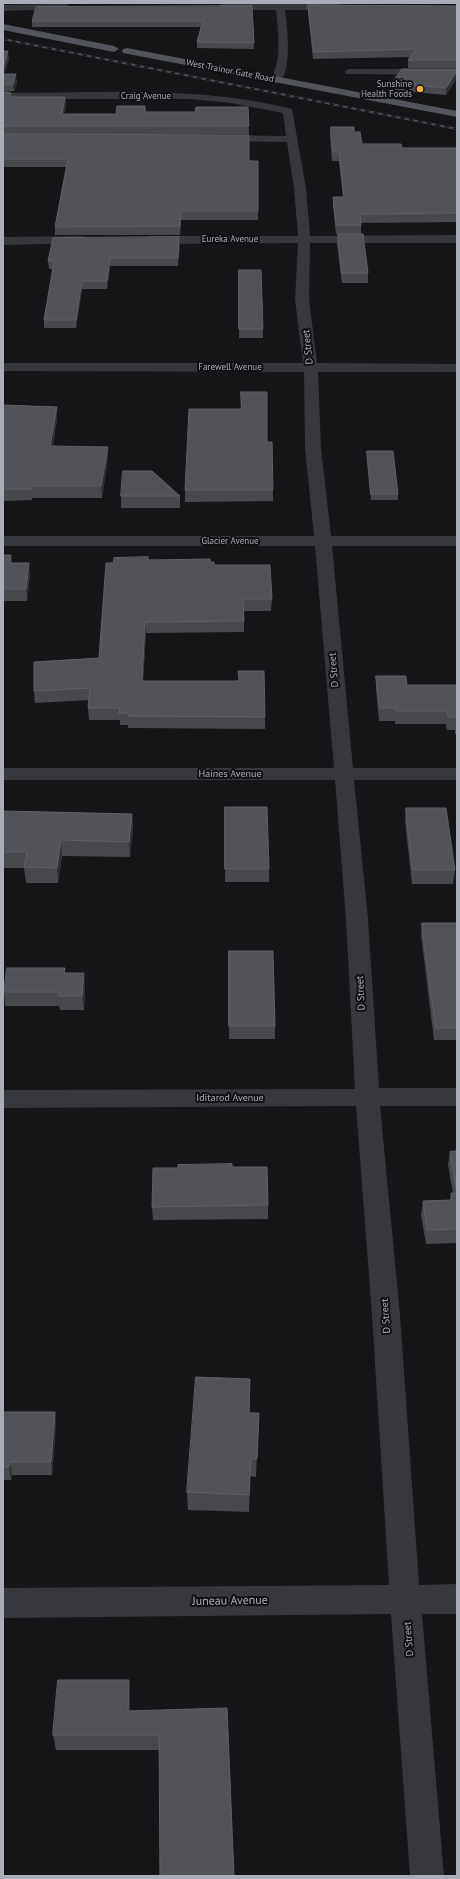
<!DOCTYPE html>
<style>
body{margin:0}
#map{position:relative;width:460px;height:1879px;overflow:hidden;background:#161618;font-family:"PT Sans",sans-serif}
canvas{display:block}
.frame{position:absolute;inset:0;border:4px solid #a8adb8;pointer-events:none}
</style>
<div id="map">
<canvas width="460" height="1879"></canvas>
<div class="frame"></div>
</div>
<script>
const g = document.querySelector('canvas').getContext('2d');
g.lineJoin = 'round';
function fill(path, color) {
  g.fillStyle = color;
  g.fill(path, 'evenodd');
}
function stroke(path, color, width, dash) {
  g.strokeStyle = color;
  g.lineWidth = width;
  g.lineCap = dash ? 'butt' : 'round';
  g.setLineDash(dash || []);
  g.stroke(path);
}
function label(font, color, halo, rows, align = 'center') {
  g.font = font + ' "PT Sans",sans-serif';
  g.lineWidth = 4;
  g.setLineDash([]);
  g.textBaseline = 'middle';
  g.strokeStyle = halo;
  g.fillStyle = color;
  for (const [text, x, y, turn = 0] of rows) {
    g.save();
    g.translate(x, y);
    g.rotate((+turn || 0) * Math.PI / 180);
    g.textAlign = isNaN(turn) ? turn : align;
    if (halo) g.strokeText(text, 0, 0);
    g.fillText(text, 0, 0);
    g.restore();
  }
}
const minor = new Path2D(`
 M 275,3 L 338,4 L 343,7 L 338,10 L 285,10 C 287,24 294,79 276,83 L 271,80 C 282,58 278,33 276,10 L 222,10 L 217,7 L 222,4 Z
 M 66,4 L 71,7 L 69,9 L 3,11 L 3,5 Z
 M 350,69 L 457,69 L 457,75 L 346,74 L 345,72 L 346,70 Z
 M 3,93 C 99,93 198,85 292,109 L 306,188 L 310,236 L 457,235 L 457,243 L 310,243 L 309,299 L 317,363 L 457,364 L 457,372 L 318,372 L 321,448 L 331,536 L 457,536 L 457,546 L 332,546 L 353,768 L 457,768 L 457,780 L 354,780 L 368,919 L 379,1088 L 457,1088 L 457,1106 L 380,1106 L 400,1315 L 419,1585 L 457,1584 L 457,1614 L 422,1614 L 444,1876 L 410,1876 L 391,1614 L 3,1618 L 3,1588 L 389,1585 L 372,1315 L 356,1106 L 3,1108 L 3,1090 L 355,1089 L 346,919 L 335,780 L 3,780 L 3,768 L 334,768 L 315,546 L 3,546 L 3,536 L 314,536 L 305,448 L 304,372 L 3,371 L 3,363 L 303,363 L 295,299 L 298,243 L 150,244 L 146,243 L 144,240 L 146,237 L 150,236 L 298,236 L 294,188 L 287,142 L 219,141 L 213,138 L 219,135 L 286,136 L 283,113 L 231,103 L 190,99 L 3,99 Z
 M 82,236 L 86,237 L 88,240 L 86,243 L 3,245 L 3,237 Z`);
const major = new Path2D(`
 M 3,24 L 114,46 L 119,49 L 114,52 L 3,30 Z
 M 127,48 L 457,111 L 457,117 L 123,53 L 122,51 L 123,49 Z`);
const rail = new Path2D(`
 M 3,39 L 457,129`);
const wall = new Path2D(`
 M 390,3 L 457,3 L 457,4 Z
 M 308,5 L 457,6 L 457,68 L 408,68 L 408,60 L 411,57 L 313,59 L 308,12 Z
 M 252,6 L 254,49 L 197,48 L 197,42 L 201,27 L 32,27 L 32,21 Z
 M 3,51 L 9,59 L 4,74 L 17,82 L 14,91 L 3,92 Z
 M 457,69 L 457,78 L 446,95 L 392,90 L 392,83 Z
 M 3,92 L 11,93 L 11,97 L 65,97 L 66,105 L 64,114 L 116,114 L 145,106 L 146,112 L 195,112 L 248,107 L 249,134 L 3,134 Z
 M 331,127 L 354,132 L 362,144 L 402,148 L 457,148 L 457,222 L 361,223 L 361,234 L 368,273 L 368,283 L 342,283 L 337,244 L 338,234 L 336,234 L 333,206 L 333,197 L 343,197 L 339,161 L 332,161 L 330,136 Z
 M 3,134 L 249,161 L 258,161 L 258,220 L 181,220 L 180,235 L 55,235 L 55,227 L 66,167 L 3,167 Z
 M 179,237 L 178,266 L 110,266 L 107,289 L 82,289 L 76,328 L 44,328 L 44,320 L 53,269 L 49,269 L 48,261 Z
 M 239,270 L 263,329 L 263,338 L 239,338 Z
 M 3,405 L 57,407 L 57,418 L 53,446 L 108,458 L 102,498 L 32,498 L 32,500 L 3,501 Z
 M 367,451 L 398,494 L 398,500 L 371,500 L 367,457 Z
 M 185,490 L 273,490 L 273,501 L 185,502 Z
 M 121,496 L 180,496 L 180,508 L 121,508 Z
 M 3,555 L 11,555 L 12,563 L 30,575 L 27,601 L 3,601 Z
 M 148,560 L 210,562 L 272,599 L 271,611 L 244,611 L 244,632 L 146,633 L 143,681 L 265,717 L 265,729 L 128,728 L 128,725 L 120,725 L 120,720 L 89,720 L 88,708 L 89,700 L 35,703 L 34,691 L 99,658 L 113,563 Z
 M 376,676 L 407,685 L 457,685 L 457,734 L 455,734 L 455,730 L 447,730 L 446,724 L 395,724 L 395,721 L 379,721 L 376,689 Z
 M 225,807 L 269,869 L 269,882 L 225,882 Z
 M 406,808 L 455,870 L 453,884 L 412,884 L 405,821 Z
 M 3,811 L 132,814 L 133,829 L 130,857 L 62,856 L 58,883 L 26,883 L 24,868 L 3,868 Z
 M 422,923 L 457,923 L 457,1040 L 434,1040 L 421,935 Z
 M 229,951 L 275,1026 L 275,1039 L 229,1039 Z
 M 65,968 L 65,973 L 85,987 L 84,1010 L 60,1010 L 59,1006 L 5,1006 L 4,992 Z
 M 457,1151 L 457,1243 L 426,1244 L 421,1215 L 423,1201 L 450,1200 L 451,1193 L 453,1193 L 448,1165 L 450,1152 Z
 M 232,1167 L 268,1205 L 268,1219 L 153,1220 L 152,1207 Z
 M 250,1379 L 249,1413 L 259,1413 L 256,1477 L 250,1476 L 249,1512 L 188,1510 L 187,1492 Z
 M 3,1412 L 55,1412 L 56,1425 L 52,1475 L 12,1475 L 11,1480 L 3,1480 Z
 M 130,1695 L 130,1711 L 227,1708 L 159,1750 L 56,1750 L 53,1735 Z`);
const shadedWall = new Path2D(`
 M 8,51 L 9,59 L 3,79 L 3,69 Z
 M 457,71 L 457,78 L 446,95 L 446,88 Z
 M 16,74 L 17,82 L 14,91 L 13,84 Z
 M 65,97 L 66,105 L 62,122 L 62,114 Z
 M 181,211 L 181,220 L 180,235 L 180,226 Z
 M 179,237 L 180,245 L 178,266 L 178,258 Z
 M 110,258 L 110,266 L 107,289 L 107,281 Z
 M 82,281 L 82,289 L 76,328 L 76,320 Z
 M 57,407 L 57,418 L 51,457 L 50,446 Z
 M 108,447 L 108,458 L 102,498 L 101,486 Z
 M 11,555 L 12,567 L 10,563 Z
 M 29,563 L 30,575 L 27,601 L 26,589 Z
 M 145,622 L 146,633 L 142,693 L 142,681 Z
 M 132,814 L 133,829 L 130,857 L 129,842 Z
 M 61,840 L 62,856 L 58,883 L 57,868 Z
 M 84,973 L 85,987 L 84,1010 L 82,996 Z
 M 250,1379 L 250,1397 L 249,1430 L 249,1413 Z
 M 55,1412 L 56,1425 L 52,1475 L 51,1462 Z
 M 259,1413 L 258,1431 L 256,1477 L 257,1459 Z
 M 10,1462 L 12,1475 L 11,1480 L 9,1467 Z
 M 129,1680 L 130,1695 L 129,1726 L 128,1711 Z`);
const building = new Path2D(`
 M 308,5 L 457,6 L 457,60 L 408,60 L 416,49 L 314,52 Z
 M 252,6 L 254,43 L 197,42 L 203,21 L 32,21 L 36,7 Z
 M 3,51 L 8,51 L 3,69 Z
 M 402,69 L 457,69 L 457,71 L 446,88 L 392,83 Z
 M 3,74 L 16,74 L 13,84 L 3,84 Z
 M 3,92 L 11,93 L 10,97 L 65,97 L 62,114 L 116,114 L 117,106 L 145,106 L 145,112 L 195,112 L 196,107 L 248,107 L 249,126 L 3,126 Z
 M 331,127 L 354,127 L 354,132 L 360,132 L 362,144 L 401,144 L 402,148 L 457,148 L 457,213 L 360,214 L 361,225 L 336,225 L 333,197 L 344,197 L 339,152 L 333,152 Z
 M 3,134 L 249,135 L 249,161 L 258,161 L 258,211 L 181,211 L 180,226 L 55,227 L 68,159 L 3,159 Z
 M 338,234 L 363,234 L 368,273 L 342,273 Z
 M 179,237 L 178,258 L 110,258 L 107,281 L 82,281 L 76,320 L 44,320 L 54,261 L 48,261 L 53,238 Z
 M 239,270 L 261,270 L 263,329 L 239,329 Z
 M 241,392 L 267,392 L 267,442 L 272,442 L 273,490 L 185,490 L 189,409 L 241,409 Z
 M 3,405 L 57,407 L 50,446 L 108,447 L 101,486 L 31,486 L 31,489 L 3,489 Z
 M 367,451 L 393,451 L 398,494 L 371,494 Z
 M 123,471 L 152,471 L 180,496 L 121,496 Z
 M 3,555 L 11,555 L 10,563 L 29,563 L 26,589 L 3,589 Z
 M 148,557 L 148,560 L 210,559 L 210,562 L 214,562 L 214,565 L 270,565 L 272,599 L 243,599 L 244,621 L 145,622 L 142,681 L 239,681 L 238,671 L 264,671 L 265,717 L 128,716 L 128,713 L 119,713 L 120,708 L 88,708 L 90,688 L 34,691 L 34,662 L 99,658 L 106,563 L 113,563 L 114,558 Z
 M 376,676 L 406,676 L 407,685 L 457,685 L 457,721 L 456,717 L 448,717 L 447,711 L 396,711 L 396,708 L 380,708 Z
 M 225,807 L 267,807 L 269,869 L 225,869 Z
 M 406,808 L 446,808 L 455,870 L 413,870 Z
 M 3,811 L 132,814 L 129,842 L 61,840 L 57,868 L 24,867 L 27,852 L 3,852 Z
 M 422,923 L 457,923 L 457,1028 L 436,1028 Z
 M 229,951 L 273,951 L 275,1026 L 229,1026 Z
 M 7,968 L 65,968 L 64,973 L 84,973 L 82,996 L 59,996 L 59,992 L 4,992 Z
 M 457,1151 L 457,1229 L 427,1230 L 423,1201 L 452,1200 L 451,1193 L 457,1193 L 450,1152 Z
 M 232,1164 L 232,1167 L 267,1167 L 268,1205 L 152,1207 L 153,1168 L 178,1168 L 178,1165 Z
 M 196,1377 L 250,1379 L 249,1413 L 259,1413 L 257,1459 L 251,1459 L 249,1495 L 187,1492 Z
 M 3,1412 L 55,1412 L 51,1462 L 10,1462 L 9,1467 L 3,1467 Z
 M 58,1680 L 129,1680 L 128,1711 L 227,1708 L 234,1876 L 160,1876 L 159,1735 L 53,1735 Z`);
const markers = [
 [420,89,4,"#f2b134"]
];
const farStreetnames = [
 ["West Trainor Gate Road",230,71,11],
 ["Craig Avenue",146,96],
 ["Eureka Avenue",230,239],
 ["Farewell Avenue",230,367],
 ["Glacier Avenue",230,541]
];
const farPoinames = [
 ["Sunshine",412,84],
 ["Health Foods",412,94]
];
const streetNames = [
 ["D Street",308,347,-96],
 ["D Street",334,670,-95],
 ["Haines Avenue",230,774],
 ["D Street",361,993,-93],
 ["Iditarod Avenue",230,1098],
 ["D Street",386,1316,-94],
 ["D Street",409,1639,-95]
];
const nearStreetnames = [
 ["Juneau Avenue",230,1601,-1]
];
fill(minor, '#37383d');
fill(major, '#53555c');
stroke(rail, '#4a4c52', 2);
stroke(rail, '#111113', 1.5, [4.5]);
fill(wall, '#47494d');
fill(shadedWall, '#2f3033');
fill(building, '#525359');
stroke(building, '#5f6168', 1);
for (const [x, y, r, color] of markers) {
  const dot = new Path2D();
  dot.arc(x, y, r, 0, 2 * Math.PI);
  g.fillStyle = color;
  g.fill(dot);
  stroke(dot, '#111113', 1.5);
}
label('9px', '#a8adb8', '#111113', farStreetnames);
label('9px', '#a8adb8', '#111113', farPoinames, 'right');
label('10px', '#a8adb8', '#111113', streetNames);
label('12px', '#a8adb8', '#111113', nearStreetnames);
</script>
